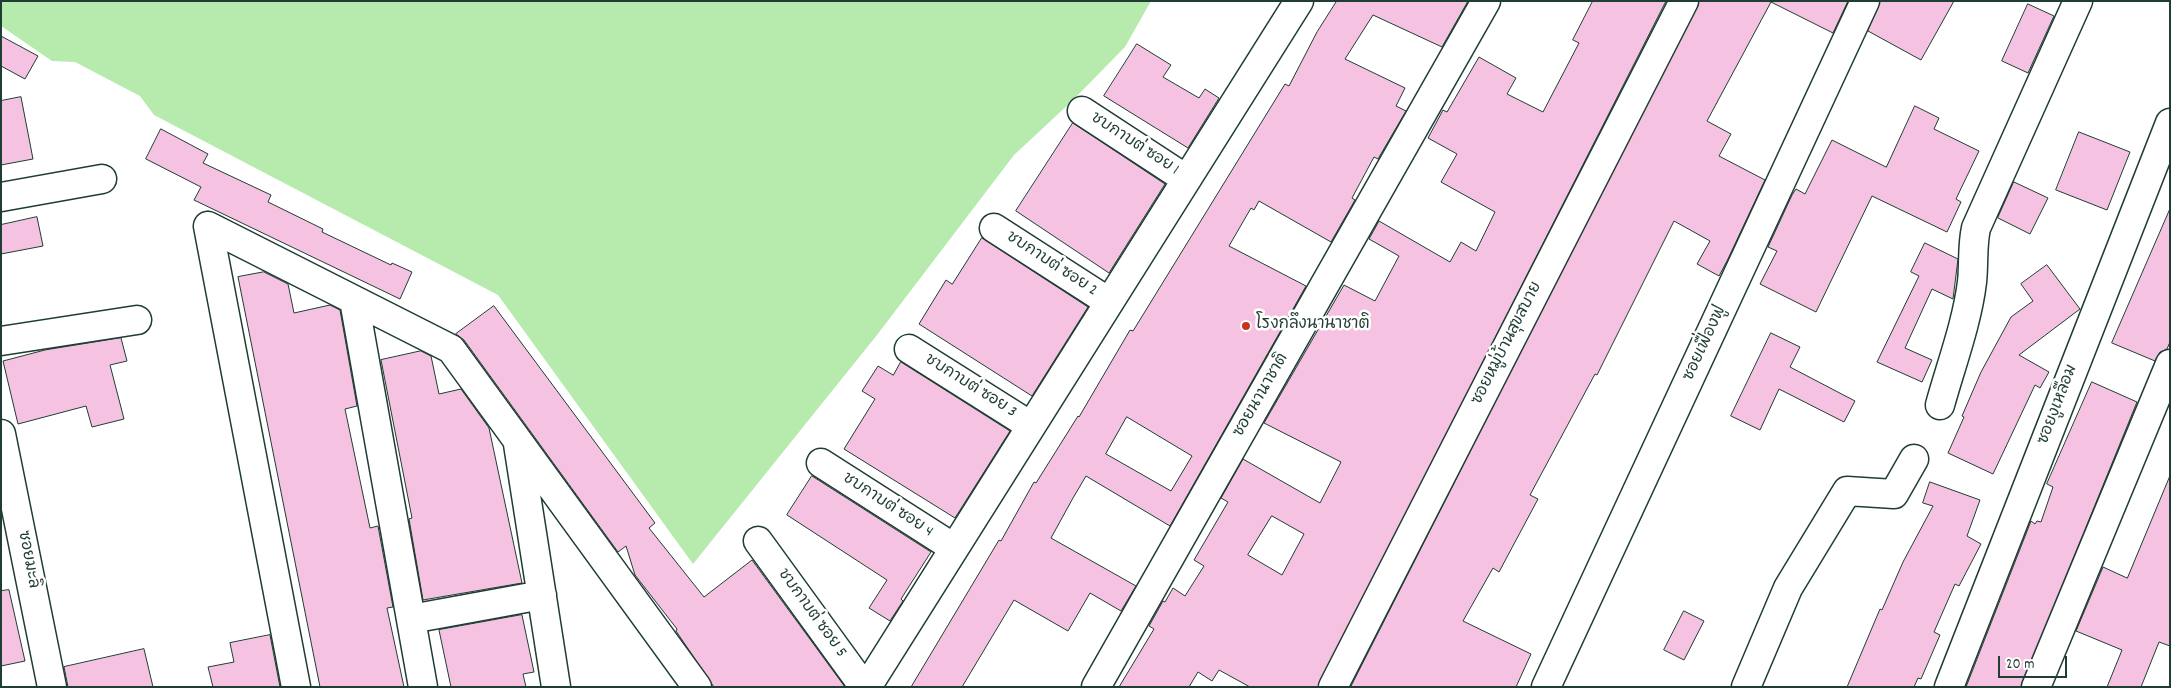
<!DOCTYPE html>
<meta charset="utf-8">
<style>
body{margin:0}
#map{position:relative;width:2171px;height:688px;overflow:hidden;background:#fff;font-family:Dekko,sans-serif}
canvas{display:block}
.frame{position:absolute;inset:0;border:2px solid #1f3d34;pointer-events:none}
.scale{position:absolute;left:1998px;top:656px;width:69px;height:22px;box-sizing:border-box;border:2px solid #1f3d34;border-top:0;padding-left:6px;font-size:15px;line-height:18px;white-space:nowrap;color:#1f3d34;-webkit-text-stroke:4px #fff;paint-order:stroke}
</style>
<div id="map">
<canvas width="2171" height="688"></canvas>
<div class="frame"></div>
<div class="scale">20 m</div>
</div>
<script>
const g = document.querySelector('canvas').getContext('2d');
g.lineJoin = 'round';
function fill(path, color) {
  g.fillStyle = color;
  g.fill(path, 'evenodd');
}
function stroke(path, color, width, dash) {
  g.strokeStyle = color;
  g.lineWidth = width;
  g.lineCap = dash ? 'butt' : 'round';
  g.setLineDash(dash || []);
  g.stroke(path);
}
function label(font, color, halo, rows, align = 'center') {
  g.font = font + ' Dekko,"Playpen Sans Thai",sans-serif';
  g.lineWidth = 5;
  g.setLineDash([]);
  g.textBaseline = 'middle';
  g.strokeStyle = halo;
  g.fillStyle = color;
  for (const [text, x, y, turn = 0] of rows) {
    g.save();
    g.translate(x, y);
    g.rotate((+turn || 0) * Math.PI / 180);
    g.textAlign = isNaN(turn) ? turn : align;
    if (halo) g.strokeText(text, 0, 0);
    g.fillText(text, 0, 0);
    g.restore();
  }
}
const green = new Path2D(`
 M 1,1 L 1151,1 L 1125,47 L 1071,102 L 1014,155 L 877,335 L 693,564 L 498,295 L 154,115 L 140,96 L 75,62 L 52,61 L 1,26 Z`);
const building = new Path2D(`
 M 1337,1 L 1468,1 L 1442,47 L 1373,15 L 1345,59 L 1405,88 L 1396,106 L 1406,111 L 1378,159 L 1374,157 L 1352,198 L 1355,200 L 1331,242 L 1259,201 L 1254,210 L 1251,208 L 1229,246 L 1306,286 L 1170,526 L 1086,476 L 1073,498 L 1051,538 L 1136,586 L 1121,611 L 1090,593 L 1068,631 L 1014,600 L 962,687 L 911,687 L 999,540 L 1001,541 L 1034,482 L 1036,483 L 1078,416 L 1079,417 L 1130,330 L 1133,331 L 1285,84 L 1289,86 L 1317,32 ZM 1127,417 L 1192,456 L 1171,491 L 1106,454 Z
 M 1593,1 L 1666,1 L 1318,687 L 1250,687 L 1219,670 L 1212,681 L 1198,672 L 1189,687 L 1119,687 L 1154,629 L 1149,626 L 1163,601 L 1165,602 L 1173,588 L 1185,596 L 1204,566 L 1194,560 L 1228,502 L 1221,498 L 1243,459 L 1320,503 L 1341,462 L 1264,423 L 1344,285 L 1375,301 L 1399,256 L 1369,239 L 1379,221 L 1450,262 L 1461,242 L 1476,251 L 1495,212 L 1441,182 L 1457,154 L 1428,138 L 1443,110 L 1447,112 L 1479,57 L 1516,78 L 1507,94 L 1543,112 L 1579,43 L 1573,40 ZM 1272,516 L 1304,534 L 1282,575 L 1248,555 Z
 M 1699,1 L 1848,1 L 1833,33 L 1771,2 L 1707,121 L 1731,134 L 1719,156 L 1765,180 L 1727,261 L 1719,276 L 1697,264 L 1710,241 L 1674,221 L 1597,375 L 1595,374 L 1530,495 L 1538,499 L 1499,572 L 1493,568 L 1463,621 L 1531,654 L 1516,687 L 1351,687 Z
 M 1880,1 L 1954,1 L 1921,60 L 1868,31 Z
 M 2028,4 L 2054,16 L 2028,73 L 2002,61 Z
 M 1,36 L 38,56 L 25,79 L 1,66 Z
 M 1137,44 L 1171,65 L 1163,77 L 1199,98 L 1205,89 L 1219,98 L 1188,148 L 1104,96 Z
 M 21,97 L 33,159 L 1,165 L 1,101 Z
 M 1915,106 L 1939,118 L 1934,129 L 1979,151 L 1956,199 L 1961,202 L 1947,232 L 1872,196 L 1816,312 L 1760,284 L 1777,251 L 1768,247 L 1792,195 L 1796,189 L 1805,194 L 1832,140 L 1886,167 Z
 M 1073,123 L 1165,184 L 1109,273 L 1016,211 Z
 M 161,129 L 208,154 L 203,163 L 271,195 L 268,202 L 323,229 L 322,232 L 391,265 L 392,263 L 412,272 L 400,299 L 194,200 L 201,187 L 146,159 Z
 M 2079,132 L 2130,152 L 2107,210 L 2056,190 Z
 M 2014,182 L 2048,198 L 2030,234 L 1998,218 Z
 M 2170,209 L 2170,342 L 2167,349 L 2160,352 L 2155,361 L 2112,343 Z
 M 37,217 L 43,246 L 1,254 L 1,225 Z
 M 982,238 L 1088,307 L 1032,396 L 919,324 L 946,280 L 952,284 Z
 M 1925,243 L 1958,259 L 1953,299 L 1932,289 L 1905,348 L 1932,360 L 1922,382 L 1877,362 L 1919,276 L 1911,272 Z
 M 2047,265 L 2080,309 L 2019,355 L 2049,372 L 2040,388 L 2035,385 L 1993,474 L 1948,453 L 1964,417 L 1962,416 L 1981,372 L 2011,317 L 2033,301 L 2021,284 Z
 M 264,272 L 288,284 L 294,313 L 330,305 L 340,310 L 357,406 L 345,409 L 370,528 L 378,526 L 393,607 L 387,608 L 404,687 L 320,687 L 238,277 Z
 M 494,306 L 655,523 L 649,528 L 704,597 L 752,560 L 845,687 L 714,687 L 676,631 L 677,629 L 635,575 L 626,546 L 618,552 L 464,340 L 456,334 Z
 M 1771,333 L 1800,347 L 1790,367 L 1855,401 L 1844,422 L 1779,389 L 1760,430 L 1731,416 Z
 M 121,338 L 127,361 L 110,365 L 124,419 L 92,427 L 86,406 L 18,424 L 3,361 L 45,350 Z
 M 421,351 L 431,356 L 439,394 L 461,389 L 489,428 L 522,583 L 423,600 L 409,519 L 412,518 L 381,360 Z
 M 901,362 L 1010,431 L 955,518 L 844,449 L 875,399 L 862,391 L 878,366 L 893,375 Z
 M 2092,382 L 2137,402 L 2021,687 L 1966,687 L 2031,521 L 2035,524 L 2037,521 L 2041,522 L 2053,487 L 2047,484 Z
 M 812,476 L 931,552 L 901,599 L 903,601 L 890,621 L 869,608 L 887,580 L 787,515 Z
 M 2170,476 L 2170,646 L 2159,642 L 2141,687 L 2107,687 L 2122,650 L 2076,631 L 2103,567 L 2127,578 Z
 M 1930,482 L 1980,500 L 1967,536 L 1981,544 L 1959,586 L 1955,584 L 1934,632 L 1940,635 L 1921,679 L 1918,678 L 1914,687 L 1847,687 L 1880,609 L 1882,610 L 1903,562 L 1933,506 L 1923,503 Z
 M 9,590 L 25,661 L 1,666 L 1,591 Z
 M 1684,611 L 1704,621 L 1684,660 L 1664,650 Z
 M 522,615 L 534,672 L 523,674 L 526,687 L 451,687 L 439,630 Z
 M 270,635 L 280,687 L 213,687 L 208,667 L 234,662 L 230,643 Z
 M 144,649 L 153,687 L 68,687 L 64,667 Z`);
const minor = new Path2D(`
 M 1082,111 L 1186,179
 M 1,197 L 102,179
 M 208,226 L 451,349 L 697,687
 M 208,226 L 296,687
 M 994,228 L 1109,302
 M 354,300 L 423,687
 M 1,341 L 137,320
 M 909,349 L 1031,426
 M 1940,405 C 1951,365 1967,323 1972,282 C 1974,263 1972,246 1976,228 L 2078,1
 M 1,434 L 52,687
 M 518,444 L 556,687
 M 821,463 L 954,548
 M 758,541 L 864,687
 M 411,619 L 542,595
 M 867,687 L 1299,1
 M 1096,687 L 1486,1
 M 1333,687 L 1684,1
 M 1546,687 L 1865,1
 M 1746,687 L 1788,588 L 1847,491 L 1894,494 L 1914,459
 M 1949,687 L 2170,123
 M 2036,687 L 2170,364`);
const markers = [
 [1246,326,5,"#c8321e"]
];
const streetNames = [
 ["ชบกาบต่ ซอย 1",1134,145,33],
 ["ชบกาบต่ ซอย 2",1051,265,33],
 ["ซอยหมู่บ้านสุขสบาย",1508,344,-63],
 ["ซอยเฟื่องฟู",1706,344,-65],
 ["ชบกาบต่ ซอย 3",970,387,32],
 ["ซอยนานาชาติ",1262,396,-60],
 ["ซอยงูเหลือม",2059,405,-69],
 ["ชบกาบต่ ซอย 4",887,506,33],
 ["ซอยมะลิ",27,560,79],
 ["ชบกาบต่ ซอย 5",811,614,54]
];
const poiNames = [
 ["โรงกลึงนานาชาติ",1256,326]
];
fill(green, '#b6ebad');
fill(building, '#f5c2e1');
stroke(building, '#1f3d34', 1);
stroke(minor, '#1f3d34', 31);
stroke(minor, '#fff', 28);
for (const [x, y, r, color] of markers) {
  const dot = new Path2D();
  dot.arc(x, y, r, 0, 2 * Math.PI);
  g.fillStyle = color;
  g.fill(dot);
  stroke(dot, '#fff', 2);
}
label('16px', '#1f3d34', '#fff', streetNames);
label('16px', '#1f3d34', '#fff', poiNames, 'left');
</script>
